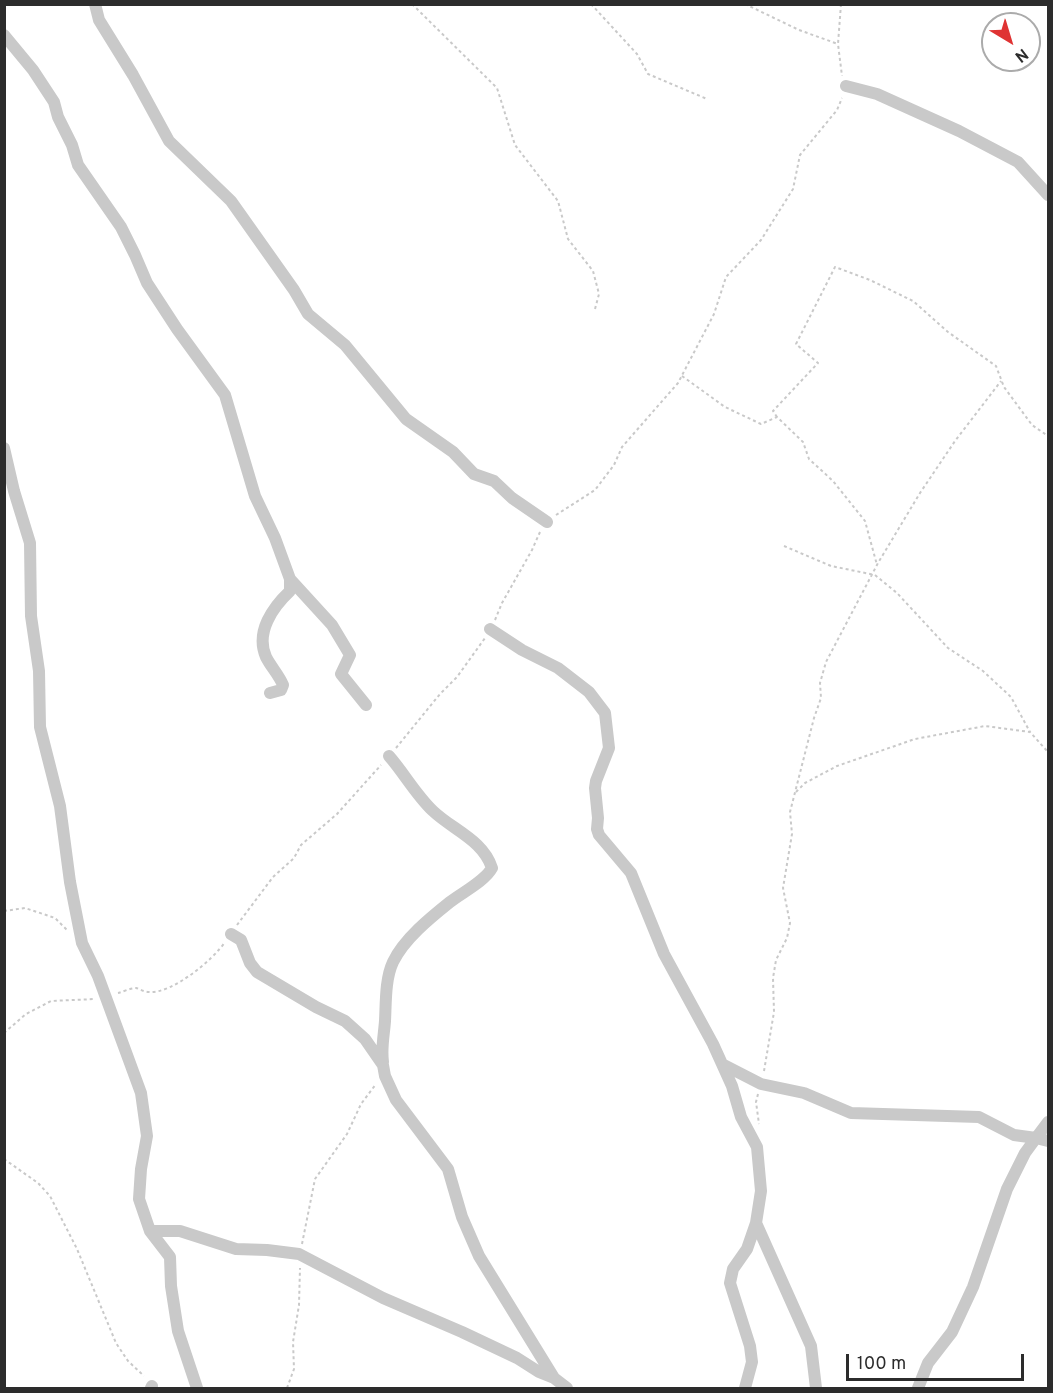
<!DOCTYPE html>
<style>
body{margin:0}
#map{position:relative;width:1053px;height:1393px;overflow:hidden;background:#fff;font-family:Overpass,sans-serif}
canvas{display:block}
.frame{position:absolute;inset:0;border:6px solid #2c2c2c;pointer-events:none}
.north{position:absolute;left:981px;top:12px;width:60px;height:60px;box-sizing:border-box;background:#fff;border:2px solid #ababab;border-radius:50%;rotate:142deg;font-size:16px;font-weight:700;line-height:24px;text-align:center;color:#2c2c2c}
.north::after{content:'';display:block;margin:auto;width:21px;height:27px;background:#df3333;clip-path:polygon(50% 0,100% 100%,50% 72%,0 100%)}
.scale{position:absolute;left:846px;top:1354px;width:178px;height:27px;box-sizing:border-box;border:3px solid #2c2c2c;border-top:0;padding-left:8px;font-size:18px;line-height:21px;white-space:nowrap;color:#2c2c2c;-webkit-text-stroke:4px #fff;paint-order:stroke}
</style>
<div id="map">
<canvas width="1053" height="1393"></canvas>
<div class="frame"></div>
<div class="north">N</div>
<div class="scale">100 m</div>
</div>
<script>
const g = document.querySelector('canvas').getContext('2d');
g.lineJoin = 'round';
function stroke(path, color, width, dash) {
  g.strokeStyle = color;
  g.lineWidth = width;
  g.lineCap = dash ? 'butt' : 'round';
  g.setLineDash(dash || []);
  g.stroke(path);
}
const path = new Path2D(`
 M 412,4 L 497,88 L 515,145 L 558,201 L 568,239 L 593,271 L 599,294 L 595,309
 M 591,4 L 637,54 L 648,74 L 707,99
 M 745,4 L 799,30 L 838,44
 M 841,4 L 838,44 L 842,76
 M 682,376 L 725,407 L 761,424 L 777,417 L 803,442 L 809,459 L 833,481 L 865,521 L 877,565
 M 777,417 L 773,411 L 818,363 L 796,344 L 835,267 L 870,280 L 913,301 L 948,332 L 996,366 L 1004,387 L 1032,425 L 1048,436
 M 556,515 L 595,490 L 614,465 L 622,447 L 678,383 L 714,314 L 726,277 L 761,240 L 793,189 L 800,155 L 837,110 L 842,98
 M 784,546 L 831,566 L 875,575 L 897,593 L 948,648 L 983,671 L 1011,697 L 1030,732
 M 495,620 L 502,603 L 532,550 L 540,532
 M 396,748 L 440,694 L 457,677 L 485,638
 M 796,792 L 805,783 L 837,766 L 915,739 L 985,726 L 1030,732 L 1048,752
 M 4,911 L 25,908 L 55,918 L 67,930
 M 237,925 L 273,877 L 294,858 L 301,845 L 337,814 L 381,765
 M 118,993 C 123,992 130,988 136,988 C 140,989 144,992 149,992 C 172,994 213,960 225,942
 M 4,1033 L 26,1014 L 51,1001 L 95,999
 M 764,1071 L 774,1012 L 773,978 L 776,960 L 787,938 L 790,923 L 783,888 L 792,834 L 790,812 L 814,718 L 821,698 L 820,683 L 826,662 L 878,563 L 920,493 L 955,441 L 1001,381
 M 758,1094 L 756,1102 L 759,1124
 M 4,1159 L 38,1183 L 50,1196 L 77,1249 L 116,1343 L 128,1361 L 144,1376
 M 302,1244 L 315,1179 L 347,1134 L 361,1104 L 376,1084
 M 287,1388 L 294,1369 L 293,1342 L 299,1305 L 300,1268`);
const minor = new Path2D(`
 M 95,4 L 99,20 L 133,75 L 169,141 L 231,201 L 294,290 L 308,314 L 345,345 L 406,419 L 453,452 L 474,474 L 494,481 L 512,498 L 547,522
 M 4,35 L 33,70 L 54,102 L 58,117 L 72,145 L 78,165 L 121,227 L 135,255 L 147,283 L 177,329 L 225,395 L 255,496 L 275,538 L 290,579 L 332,625 L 350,655 L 341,674 L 366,705
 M 846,86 L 877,94 L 959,131 L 1018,162 L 1048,195
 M 4,448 L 14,491 L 30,543 L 31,616 L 39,671 L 40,727 L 60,806 L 70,882 L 82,943 L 98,976 L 141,1093 L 147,1136 L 141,1169 L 139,1199 L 150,1231 L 170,1257 L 171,1286 L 178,1331 L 197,1388
 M 490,629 L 522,650 L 558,668 L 589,692 L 605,713 L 609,748 L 596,781 L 595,788 L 598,818 L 597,829 L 599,835 L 631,873 L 664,954 L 713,1044 L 732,1086 L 741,1117 L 757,1147 L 761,1191 L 756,1223 L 747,1249 L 733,1269 L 730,1283 L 750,1346 L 752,1362 L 745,1388
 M 270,693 L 281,690 L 283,685 C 279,675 271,667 266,657 C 255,632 273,607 290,591 L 290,579
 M 231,934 L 241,940 L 250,963 L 257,972 L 316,1007 L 345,1021 L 365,1039 L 383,1065 L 385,1076 L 396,1100 L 448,1169 L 462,1217 L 479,1256 L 554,1378
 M 383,1062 C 381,1048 384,1035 385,1021 C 386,1003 385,979 393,962 C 404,939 430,918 450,902 C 463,892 485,881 492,868 C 483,840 453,830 433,811 C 416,795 404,773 389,756
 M 722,1064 L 761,1084 L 804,1093 L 851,1113 L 979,1117 L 1014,1135 L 1036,1138 L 1048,1122
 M 756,1223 L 811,1346 L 816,1388
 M 150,1231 L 180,1231 L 236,1249 L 267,1250 L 299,1254 L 383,1298 L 462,1332 L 517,1358 L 539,1372 L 554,1378 L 567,1388
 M 151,1388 L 152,1386
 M 918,1388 L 928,1363 L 952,1332 L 973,1287 L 1007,1189 L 1025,1153 L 1036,1138 L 1048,1141`);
stroke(path, '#c9c9c9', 2, [3, 3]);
stroke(minor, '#c9c9c9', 12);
</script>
